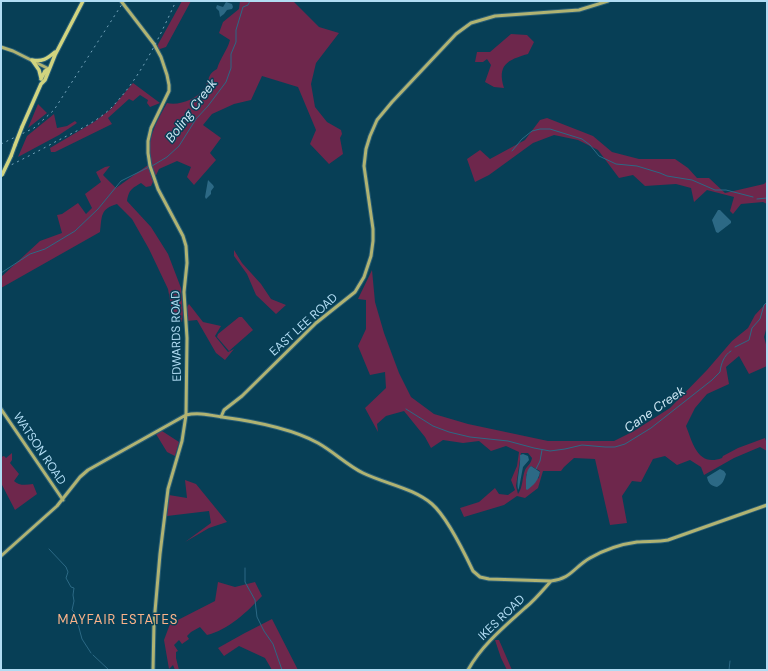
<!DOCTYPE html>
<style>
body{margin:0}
#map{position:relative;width:768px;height:671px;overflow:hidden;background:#073f56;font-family:"DM Sans",sans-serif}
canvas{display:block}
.frame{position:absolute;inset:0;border:2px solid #b1dcf3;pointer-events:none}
</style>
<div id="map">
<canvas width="768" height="671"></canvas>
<div class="frame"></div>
</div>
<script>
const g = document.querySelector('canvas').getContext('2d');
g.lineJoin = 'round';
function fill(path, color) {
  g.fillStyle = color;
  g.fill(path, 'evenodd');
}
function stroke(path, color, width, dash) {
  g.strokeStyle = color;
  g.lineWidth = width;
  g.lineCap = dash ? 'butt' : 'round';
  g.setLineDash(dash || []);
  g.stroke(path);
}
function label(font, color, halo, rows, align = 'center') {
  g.font = font + ' "DM Sans",sans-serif';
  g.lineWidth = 3;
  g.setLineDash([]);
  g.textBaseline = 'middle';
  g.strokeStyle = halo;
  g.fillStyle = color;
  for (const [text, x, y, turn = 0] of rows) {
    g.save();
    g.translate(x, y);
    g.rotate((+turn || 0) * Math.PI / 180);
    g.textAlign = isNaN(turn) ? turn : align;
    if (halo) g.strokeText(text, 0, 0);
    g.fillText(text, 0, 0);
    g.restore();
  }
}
const green = new Path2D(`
 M 182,1 L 191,1 L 166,47 L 160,49 L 156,48 Z
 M 240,1 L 293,1 L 319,27 L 339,33 L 316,63 L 311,84 L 315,107 L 327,122 L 341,130 L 342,134 L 340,138 L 343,154 L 329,164 L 310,144 L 316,130 L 298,87 L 262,76 L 251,100 L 234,104 L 212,114 L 203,125 L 221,138 L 210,153 L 216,160 L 194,185 L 187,177 L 191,167 L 177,161 L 159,169 L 151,186 L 146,187 L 141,183 C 131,189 129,190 127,201 L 151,227 L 168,254 L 181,288 L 183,313 L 182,322 L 173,317 L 168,289 L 149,249 L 132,219 L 117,204 C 100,209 102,216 100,232 L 1,288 L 1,277 L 40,241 L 62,233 L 57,215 L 62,214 L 78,203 L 86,214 L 92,208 L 85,194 L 101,182 L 96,172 L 105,167 L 110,166 L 103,175 L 116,188 L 148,165 L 152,164 C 151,160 149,155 149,151 C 149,135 159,117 167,103 C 179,106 197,99 204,89 C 210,80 207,74 217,69 C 220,58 227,51 230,40 L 219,33 L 223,22 L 239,9 Z
 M 511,34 L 527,35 L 534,42 L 528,54 C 507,60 497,65 504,88 L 494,87 L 485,82 L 491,65 L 487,59 L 483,62 L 475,62 L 477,52 L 490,52 Z
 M 133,83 L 160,103 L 150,107 L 147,103 L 148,100 L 140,95 L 133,101 L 129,99 L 108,118 L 112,124 L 55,152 L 51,152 L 50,148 L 94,122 L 111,109 Z
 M 38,104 L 47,113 L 28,128 Z
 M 54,114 L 57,128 L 67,126 L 75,121 L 77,123 L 59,135 L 18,157 L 27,136 Z
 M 547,118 L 593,136 L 612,152 L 639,159 L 675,159 L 688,168 L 697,178 L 709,178 L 725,193 L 764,184 L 767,181 L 767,204 L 763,202 L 741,204 L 733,214 L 730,211 L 734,197 L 707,190 L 694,202 L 691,188 L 676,184 L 645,186 L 633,175 L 619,178 L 598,150 L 578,140 L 554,135 L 533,143 L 489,175 L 475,182 L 467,159 L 480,150 L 490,159 L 525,140 L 540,120 Z
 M 234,250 L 242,263 L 261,284 L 271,299 L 286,305 L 276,314 L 256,295 L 247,274 L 234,256 Z
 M 372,270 L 375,302 L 384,333 L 399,373 L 411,397 L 434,414 L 468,424 L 548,441 L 614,441 L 634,431 L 670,408 L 707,370 L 732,341 L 748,328 L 755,315 L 767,302 L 767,326 L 764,337 L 767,348 L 767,366 L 749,374 L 739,356 L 726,367 L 729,384 L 707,394 L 695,408 L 686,426 C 693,444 698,467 722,458 L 723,456 L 738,448 L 765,438 L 767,444 L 767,451 L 760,447 L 734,458 L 704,475 L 701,467 L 690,460 L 677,465 L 665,456 L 653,459 L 641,482 L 632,481 L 622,496 L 627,523 L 610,525 L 595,459 L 574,458 L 564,467 L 561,471 L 543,471 L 538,488 L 525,498 L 517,496 L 504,505 L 464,517 L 460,508 L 479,502 L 495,488 L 499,494 L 508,495 L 515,490 L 511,480 L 517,466 L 519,452 L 506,446 L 491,451 L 479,441 L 463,443 L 443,440 L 431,448 L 425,437 L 404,411 L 386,416 L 377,424 L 378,432 L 365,408 L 386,388 L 385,372 L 370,375 L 358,346 L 366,329 L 366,300 L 358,299 ZM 521,453 L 528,453 L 532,458 C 531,464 527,466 525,470 C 522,478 523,487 518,494 L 516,486 ZM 531,466 L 540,471 L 539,478 L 526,483 L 526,475 Z
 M 189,304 L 203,322 L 221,326 L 215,336 L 228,352 L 234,349 L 225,360 L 216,353 L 197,320 L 187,321 L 187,307 Z
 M 239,317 L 242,317 L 253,330 L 229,351 L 217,337 L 218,334 Z
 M 162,431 L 179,442 L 175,456 L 167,452 L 156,434 Z
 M 12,453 L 12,460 L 10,463 L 19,474 L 14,481 C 19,486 26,485 33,484 L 37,494 L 15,510 L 1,483 L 1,457 L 4,456 L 6,458 Z
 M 185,480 L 196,484 L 227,522 L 209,528 L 185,542 L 211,523 L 209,511 L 167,516 L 169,495 L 187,498 Z
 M 218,582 L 235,587 L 255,582 L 262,596 C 247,612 228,630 207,635 L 200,627 L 191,632 L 187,636 L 189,639 L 182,644 L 179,640 L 174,645 L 178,651 L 176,652 L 176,658 L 179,670 L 175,670 L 173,665 L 169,669 L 164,640 L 170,624 L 215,601 Z
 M 272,619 L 298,670 L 272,670 L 265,658 L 239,646 L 224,656 L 218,648 L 243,634 Z
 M 495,640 L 499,640 L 512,670 L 507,670 L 501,658 Z`);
const water = new Path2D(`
 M 226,2 L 232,4 L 233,7 L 232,9 L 227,10 L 224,14 L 220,17 L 219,11 L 216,8 L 217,5 L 223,7 Z
 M 208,180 L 213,185 L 214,187 L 211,191 L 211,194 L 206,199 L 205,197 Z
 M 718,210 L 720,210 L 731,221 L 731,223 L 718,233 L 716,232 L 712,220 Z
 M 523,454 L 528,456 L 529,460 L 523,467 L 519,488 L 518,490 C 516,479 521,467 520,455 Z
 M 531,466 L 540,472 C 538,481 534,485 527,490 L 526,489 C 526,481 525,471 531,466 Z
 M 720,469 L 724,471 L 726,474 C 724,480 723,484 717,487 C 711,486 708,483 707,477 Z`);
const stream = new Path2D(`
 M 512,151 L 522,139 L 532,131 L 540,129 L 550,129 L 582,139 L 590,145 L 599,156 L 616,164 L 637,166 L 660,173 L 667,176 L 692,180 L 715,190 L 726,190 L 753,197
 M 152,166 L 167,157 L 179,146 L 196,119 L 208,106 L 226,82 L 231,68 L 231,54 L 236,42 L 236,30 L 243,7 L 248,5 L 250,1
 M 757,199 L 767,198
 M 1,273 L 30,254 L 45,249 L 75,231 L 98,209 L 121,181 L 149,167
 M 735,347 L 749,340 L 752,328 L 760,319 L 764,305 L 767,302
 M 406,409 L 433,426 L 449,432 L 470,437 L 508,441 L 534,448 L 550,451 L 565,449 L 582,445 L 605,447 L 615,447 L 625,444 L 651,428 L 712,380 L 720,372 C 721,364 724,355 731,351
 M 536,469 L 540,461 L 542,450
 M 49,549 L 66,567 L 68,572 L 66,578 L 71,587 L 74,588 L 73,595 L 74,601 L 72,610 L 75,613 L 82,639 L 91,653
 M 245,568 L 245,582 L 255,600 L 257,617 L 264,631 L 273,644 L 282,670
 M 93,655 L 109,670
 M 729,670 L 730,661`);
const secondary = new Path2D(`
 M 121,1 L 154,44 L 161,57 L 167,75 L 169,85 L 169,91 L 151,128 L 148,141 L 148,153 L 150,166 L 158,189 L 183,236 L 186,246 L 187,263 L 184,292 L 187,338 L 186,415 L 182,441 L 168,489 L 160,554 L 154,623 L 153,670
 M 1,47 L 13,51 L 49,69
 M 1,409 L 63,500
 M 221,417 L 224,410 L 242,396 L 316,323 L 355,292 L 364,277 L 371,256 L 373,241 L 373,229 L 364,166 L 366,149 L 370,136 L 377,120 L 392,102 L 456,34 L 471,23 L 495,16 L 579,10 L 608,1
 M 1,556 L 57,506 L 80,477 L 88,470 L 186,415 C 198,412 210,415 222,417 C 252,421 291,428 318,443 C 334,452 347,465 363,473 C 386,484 413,488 432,504 C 447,517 464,552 473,571 L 480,577 L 489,579 L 551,581 C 571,579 574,567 590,558 C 604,550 622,544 637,542 C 648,541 658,542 668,540 L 767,505
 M 468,670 C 482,645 504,627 525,608 C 535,600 543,590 551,581`);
const primary = new Path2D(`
 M 32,60 C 42,62 47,59 55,52
 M 32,60 L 39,70 L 41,78
 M 41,79 L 45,71 L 49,69
 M 22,127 L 41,84 L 45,80 L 55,55 L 83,1
 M 11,156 L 15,145`);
const rail = new Path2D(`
 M 1,144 L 34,128 L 54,110 L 124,1
 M 1,170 C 19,161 37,152 55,142 C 74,132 96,123 112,107 C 141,77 159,38 176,1`);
const primaryBridge = new Path2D(`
 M 15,145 L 22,127
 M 2,175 L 11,156`);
const streetNames = [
 ["EAST LEE ROAD",304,325,-42],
 ["EDWARDS ROAD",177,336,-91],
 ["WATSON ROAD",39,449,56],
 ["IKES ROAD",502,618,-44]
];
const waterNames = [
 ["Boling Creek",192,111,-53],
 ["Cane Creek",655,410,-35]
];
const neighbourhoodNames = [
 ["MAYFAIR ESTATES",118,621]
];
fill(green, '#6e274c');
fill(water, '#2c6985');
stroke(stream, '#2c6985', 1);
stroke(secondary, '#295e75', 5);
stroke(primary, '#295e75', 5.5);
stroke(secondary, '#b0b372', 3);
stroke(primary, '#d1d47f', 3.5);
stroke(rail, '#76a5bc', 1, [2, 4]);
stroke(primaryBridge, '#295e75', 5.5, []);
stroke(primaryBridge, '#d1d47f', 3.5);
label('12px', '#b1dcf3', '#073f56', streetNames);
label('italic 13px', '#cee7f4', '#073f56', waterNames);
g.letterSpacing = '1px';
label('13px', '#fbb38a', '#073f56', neighbourhoodNames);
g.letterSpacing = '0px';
</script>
